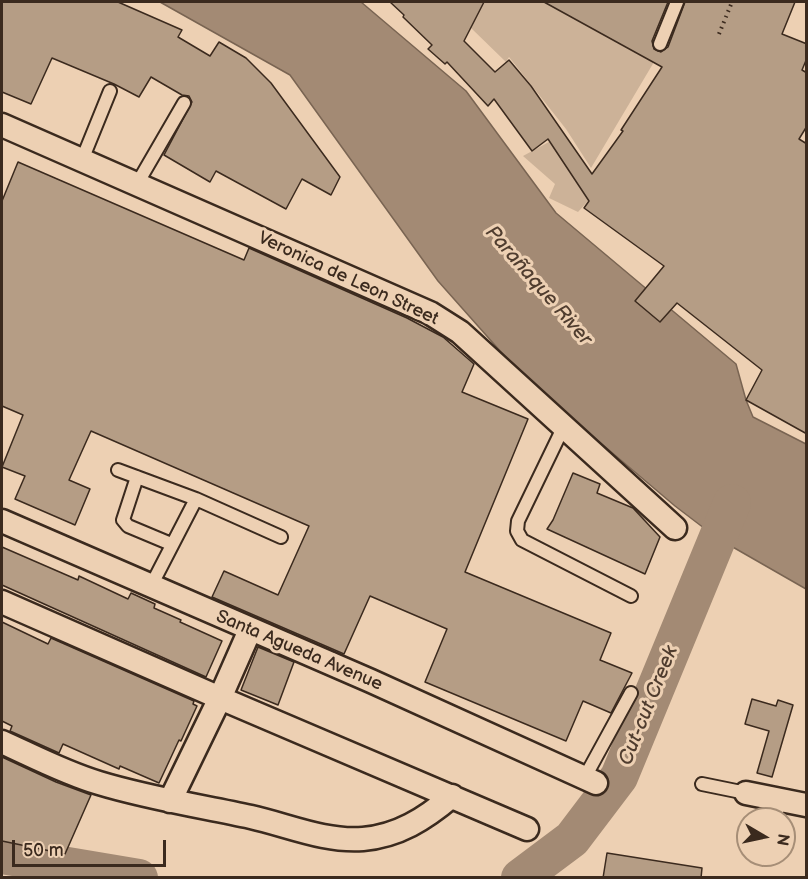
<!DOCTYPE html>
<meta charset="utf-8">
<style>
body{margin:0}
#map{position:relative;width:808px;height:879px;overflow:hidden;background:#edd0b3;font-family:"Balsamiq Sans",sans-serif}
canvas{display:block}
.frame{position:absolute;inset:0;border:3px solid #3b2a1e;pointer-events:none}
.north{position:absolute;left:736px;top:807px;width:60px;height:60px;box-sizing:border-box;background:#edd0b3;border:2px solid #a68e77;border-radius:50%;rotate:99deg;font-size:16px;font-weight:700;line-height:24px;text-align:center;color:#3b2a1e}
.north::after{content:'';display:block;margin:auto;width:21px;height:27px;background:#3b2a1e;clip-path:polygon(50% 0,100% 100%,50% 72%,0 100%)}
.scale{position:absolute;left:12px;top:840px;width:154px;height:27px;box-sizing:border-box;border:3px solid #3b2a1e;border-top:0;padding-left:8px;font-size:18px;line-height:21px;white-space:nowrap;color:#3b2a1e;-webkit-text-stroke:4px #edd0b3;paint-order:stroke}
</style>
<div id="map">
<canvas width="808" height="879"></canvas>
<div class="frame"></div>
<div class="north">N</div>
<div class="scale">50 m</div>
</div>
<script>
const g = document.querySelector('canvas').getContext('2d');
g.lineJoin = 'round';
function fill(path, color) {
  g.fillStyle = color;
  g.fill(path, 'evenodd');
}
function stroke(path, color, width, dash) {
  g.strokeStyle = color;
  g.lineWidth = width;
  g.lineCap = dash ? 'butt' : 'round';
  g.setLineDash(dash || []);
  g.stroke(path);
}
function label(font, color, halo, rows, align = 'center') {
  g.font = font + ' "Balsamiq Sans",sans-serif';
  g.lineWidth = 6;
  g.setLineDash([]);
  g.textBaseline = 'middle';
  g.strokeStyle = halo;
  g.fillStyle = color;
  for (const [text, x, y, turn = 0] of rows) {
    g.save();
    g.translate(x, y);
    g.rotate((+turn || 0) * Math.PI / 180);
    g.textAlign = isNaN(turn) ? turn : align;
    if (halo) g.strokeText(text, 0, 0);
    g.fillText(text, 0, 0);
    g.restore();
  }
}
const green = new Path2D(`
 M 483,2 L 568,2 L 564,12 L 654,62 L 591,168 L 566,129 L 509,57 L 506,62 L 471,28 Z
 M 558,137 L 596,192 L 578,212 L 549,198 L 555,184 L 523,156 Z`);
const water = new Path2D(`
 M 160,2 L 361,2 L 466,91 L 556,213 L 736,364 L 746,400 L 753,417 L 806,444 L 806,589 L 717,538 L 675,506 L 525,379 L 438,281 L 290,75 Z`);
const river = new Path2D(`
 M 2,855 L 139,878
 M 520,878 L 572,839 L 619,777 L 732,503`);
const building = new Path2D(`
 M 2,2 L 118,2 L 182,30 L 178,37 L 210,56 L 219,42 L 246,58 L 271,83 L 340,177 L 331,195 L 302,179 L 286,209 L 216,171 L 210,182 L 164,155 L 192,102 L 189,96 L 182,95 L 151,77 L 139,97 L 114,84 L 52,58 L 31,104 L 2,92 Z
 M 390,2 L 484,2 L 464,41 L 495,72 L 509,60 L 531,86 L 592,174 L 623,131 L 621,130 L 662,67 L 544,2 L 668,2 L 652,41 L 654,49 L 661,52 L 668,47 L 685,2 L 795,2 L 782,34 L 807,44 L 807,58 L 802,70 L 807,73 L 807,126 L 799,139 L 807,144 L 807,434 L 746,400 L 762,370 L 677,303 L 660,322 L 635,301 L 664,266 L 584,208 L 589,201 L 548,139 L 532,151 L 494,99 L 488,106 L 447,62 L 445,64 L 428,49 L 432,45 L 403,17 L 404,15 Z
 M 18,162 L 244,260 L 249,248 L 407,318 L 443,337 L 474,364 L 462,392 L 528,419 L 465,572 L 611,633 L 600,660 L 632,673 L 611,713 L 583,701 L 566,741 L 425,682 L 447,629 L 370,596 L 344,654 L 212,597 L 224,571 L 278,595 L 309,526 L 91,431 L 69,480 L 90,489 L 75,525 L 15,499 L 25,476 L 2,467 L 23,415 L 2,406 L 2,201 Z
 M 573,473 L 600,484 L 597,493 L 633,508 L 660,537 L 645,574 L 547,529 L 553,520 Z
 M 2,547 L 78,580 L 79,576 L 128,599 L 131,593 L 155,604 L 154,608 L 181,620 L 180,622 L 222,641 L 206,677 L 2,585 Z
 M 2,622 L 48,644 L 51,638 L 194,701 L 193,704 L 197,706 L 181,741 L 179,740 L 159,783 L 120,766 L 119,769 L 63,744 L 59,753 L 10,731 L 12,726 L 2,721 Z
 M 258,647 L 294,662 L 278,705 L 241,690 Z
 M 752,699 L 776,706 L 778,700 L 793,705 L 772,777 L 757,773 L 769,731 L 745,724 Z
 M 2,757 L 56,782 L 91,795 L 65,854 L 2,841 Z
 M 607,853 L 702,868 L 701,878 L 603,878 Z`);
const path = new Path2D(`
 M 719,34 L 732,2`);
const lane = new Path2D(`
 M 660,44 L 677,2
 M 82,160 L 110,91
 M 137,184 L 184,103
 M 563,428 L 518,521 L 517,531 L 522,540 L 631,596
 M 118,470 L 196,499
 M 137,477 L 123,520 L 128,526 L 171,544
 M 151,586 L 196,499 L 281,537
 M 585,777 L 631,693
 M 702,784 L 746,793
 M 775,819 L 780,800`);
const street = new Path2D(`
 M 2,125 L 430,313 L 460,332 L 675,528
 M 2,521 L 371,681 L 596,783
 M 2,602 L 220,698 L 527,829
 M 2,742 C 33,756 65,773 99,783 C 148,798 200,806 251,817 C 287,825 325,842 363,839 C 398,836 425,819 452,796
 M 746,793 L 806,805
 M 170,801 L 220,698 L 250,630`);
const streetNames = [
 ["Veronica de Leon Street",348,279,25],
 ["Santa Agueda Avenue",299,651,23]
];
const waterNames = [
 ["Parañaque River",538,286,49],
 ["Cut-cut Creek",649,706,-68]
];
fill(green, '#ccb298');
fill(water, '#a38a74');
stroke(water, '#796452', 1.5);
stroke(river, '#a38a74', 38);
fill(building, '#b59d85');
stroke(building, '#3b2a1e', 1.5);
stroke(lane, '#3b2a1e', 16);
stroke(street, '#3b2a1e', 27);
stroke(path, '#3b2a1e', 4, [1.5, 4.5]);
stroke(lane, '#edd0b3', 12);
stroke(street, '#edd0b3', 22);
label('18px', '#3b2a1e', '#edd0b3', streetNames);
label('italic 20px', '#503d2f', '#edd0b3', waterNames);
</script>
